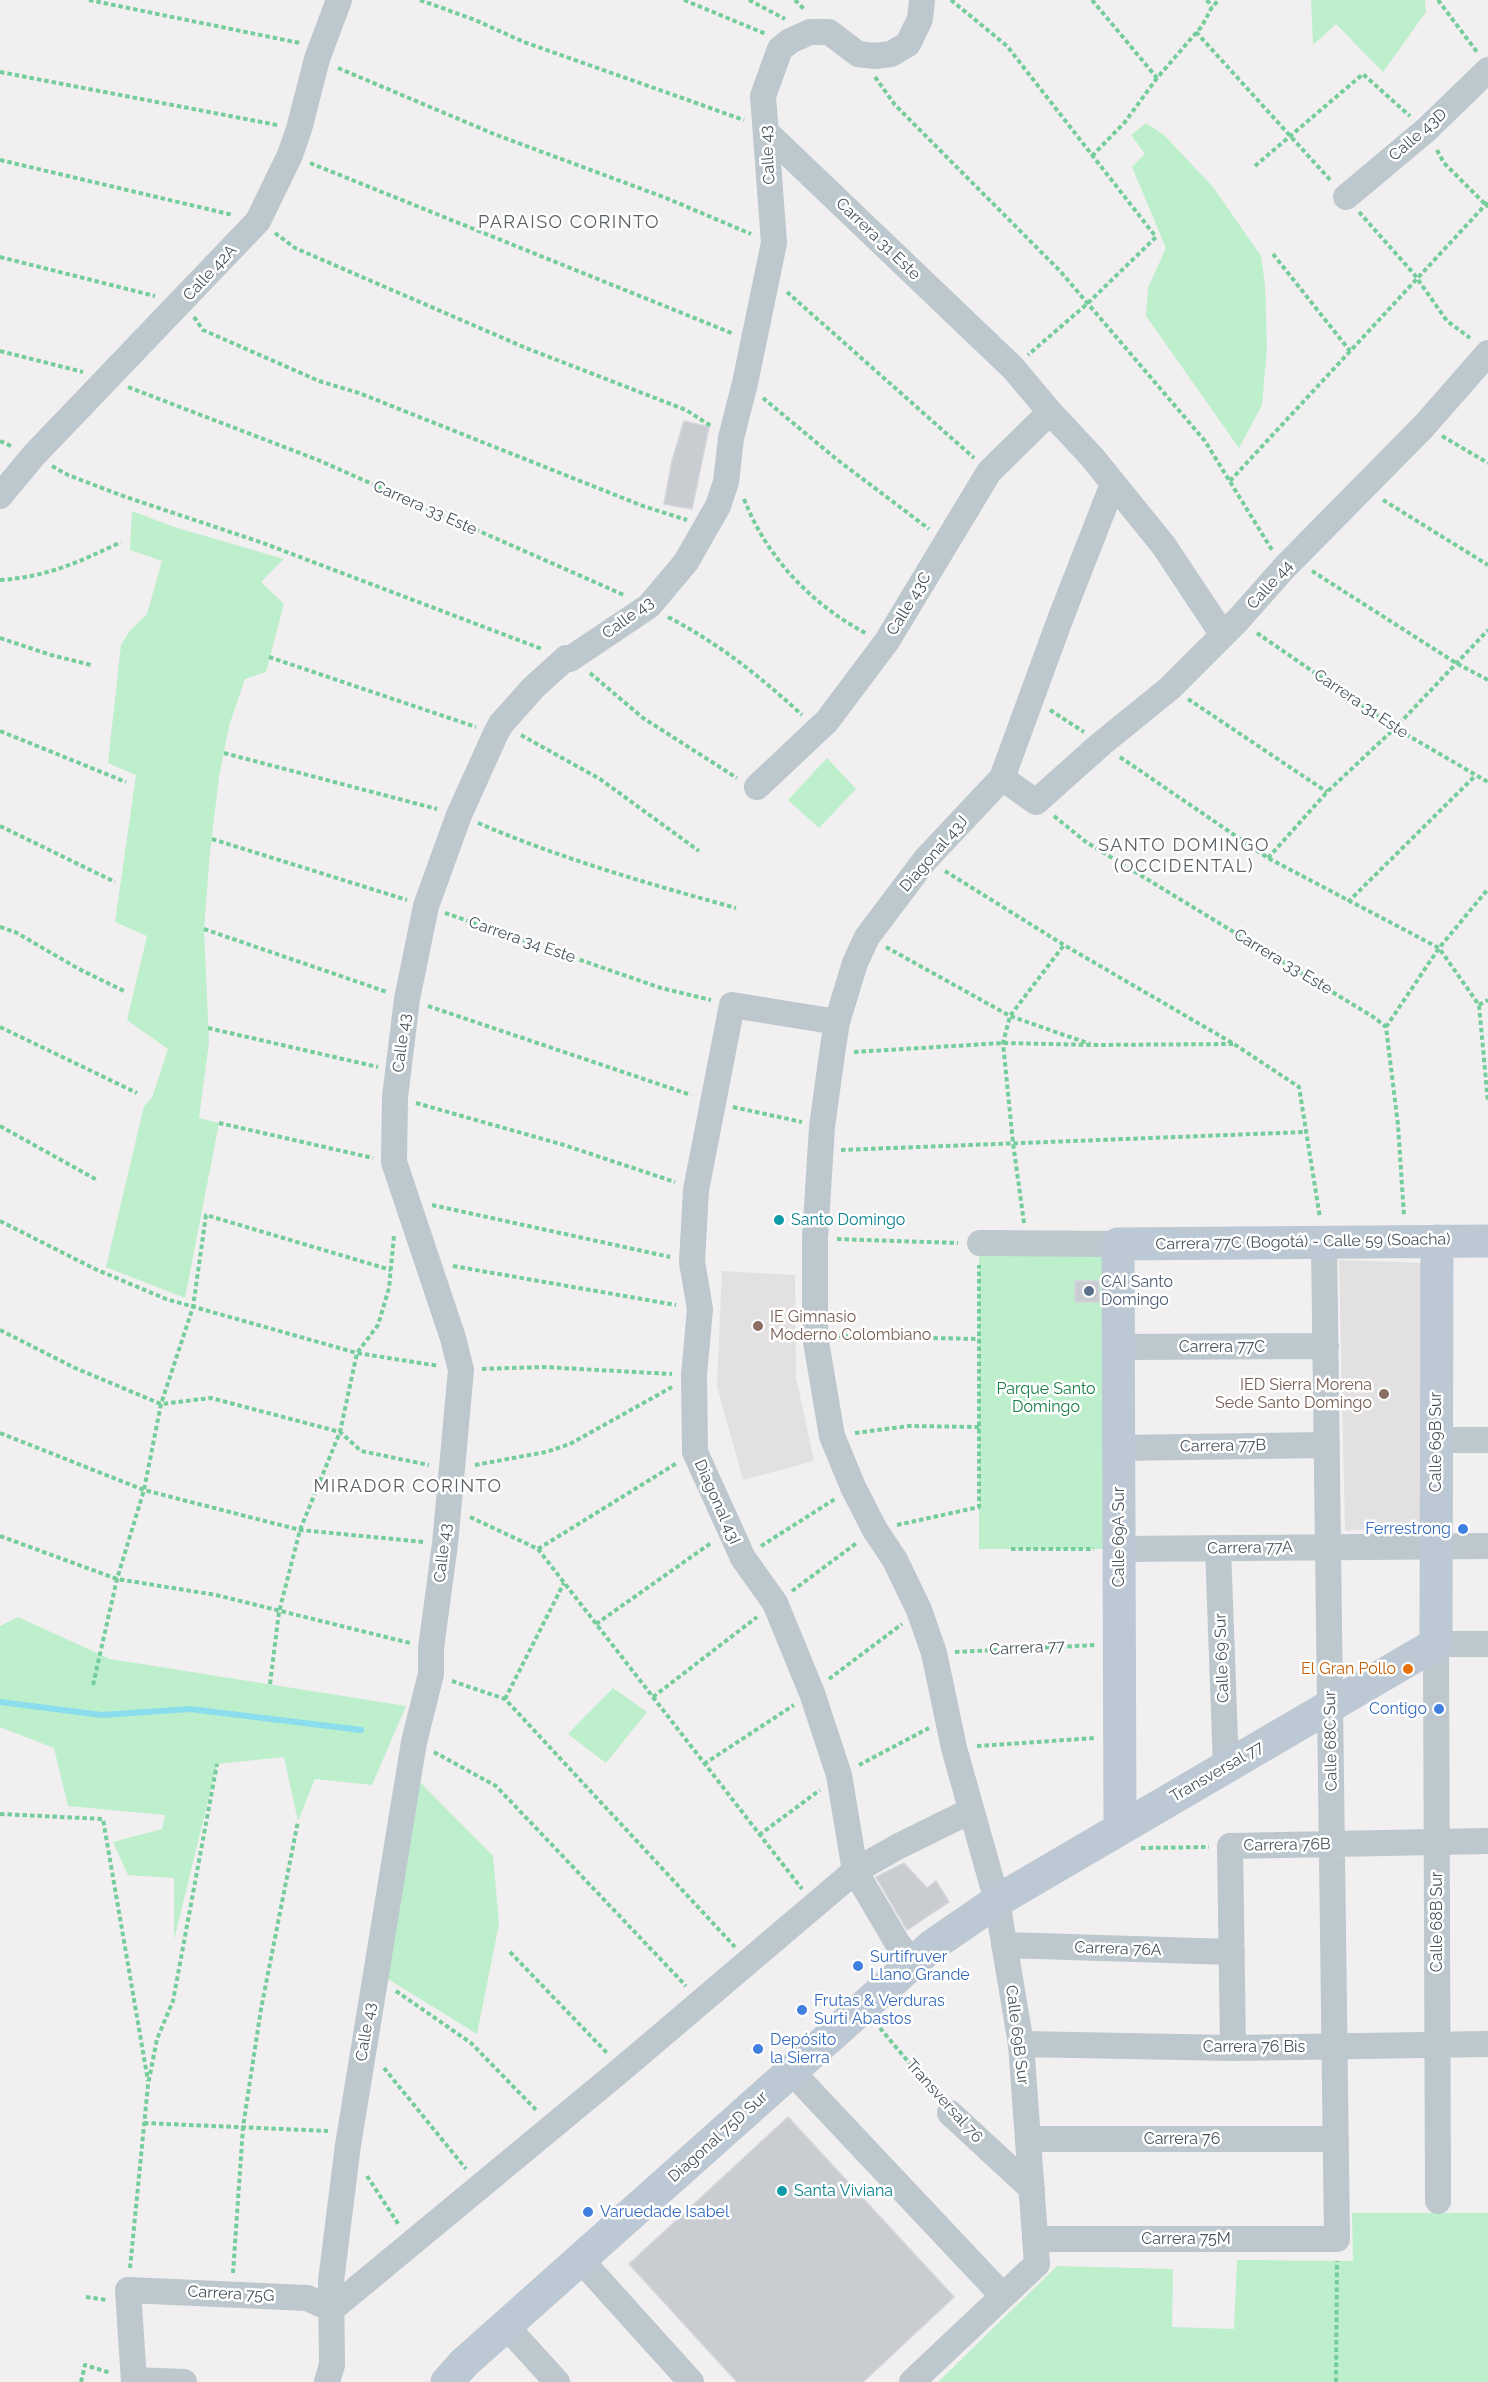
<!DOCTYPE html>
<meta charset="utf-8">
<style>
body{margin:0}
canvas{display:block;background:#f1efef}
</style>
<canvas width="1488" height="2382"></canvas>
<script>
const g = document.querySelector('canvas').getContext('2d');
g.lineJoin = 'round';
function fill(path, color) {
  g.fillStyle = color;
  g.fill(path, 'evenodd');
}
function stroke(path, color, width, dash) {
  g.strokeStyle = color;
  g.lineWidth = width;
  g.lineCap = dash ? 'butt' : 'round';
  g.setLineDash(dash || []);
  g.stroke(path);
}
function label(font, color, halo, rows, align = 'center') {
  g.font = font + ' Raleway,sans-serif';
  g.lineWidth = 5;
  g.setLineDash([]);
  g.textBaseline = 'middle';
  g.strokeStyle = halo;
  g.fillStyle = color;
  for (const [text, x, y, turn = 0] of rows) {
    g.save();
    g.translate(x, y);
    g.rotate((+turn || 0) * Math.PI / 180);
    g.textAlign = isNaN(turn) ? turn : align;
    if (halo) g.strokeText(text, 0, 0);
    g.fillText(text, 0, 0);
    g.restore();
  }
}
const education = new Path2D(`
 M 1339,1260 L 1425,1263 L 1428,1525 L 1345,1531 Z
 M 722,1271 L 795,1275 L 796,1377 L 814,1461 L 743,1480 L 717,1386 Z`);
const green = new Path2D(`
 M 1311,0 L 1425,0 L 1426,12 L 1383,72 L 1336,24 L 1313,45 Z
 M 1146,123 L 1164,135 L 1213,187 L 1261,256 L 1265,285 L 1267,347 L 1262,405 L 1239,448 L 1146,316 L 1148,288 L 1166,248 L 1132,167 L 1145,154 L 1131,135 Z
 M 132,511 L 174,527 L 284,559 L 261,582 L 284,604 L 266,672 L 245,679 L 229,726 L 219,777 L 210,852 L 204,929 L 209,1042 L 199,1118 L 219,1123 L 185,1298 L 106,1267 L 144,1106 L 152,1098 L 168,1049 L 127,1020 L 147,936 L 115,922 L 136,775 L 108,763 L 121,645 L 129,632 L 147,614 L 162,561 L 130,550 Z
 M 827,758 L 856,789 L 819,828 L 788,800 Z
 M 1112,1248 L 1112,1549 L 979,1549 L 979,1249 Z
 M 18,1617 L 110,1659 L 406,1706 L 372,1785 L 315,1779 L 298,1821 L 284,1757 L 217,1764 L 174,1940 L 174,1878 L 128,1875 L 113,1842 L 162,1829 L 165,1815 L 68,1806 L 54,1748 L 0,1727 L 0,1626 Z
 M 613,1688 L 647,1712 L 606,1763 L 568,1734 Z
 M 419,1781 L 493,1856 L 499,1924 L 477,2034 L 388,1979 Z
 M 1352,2213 L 1488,2213 L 1488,2382 L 938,2382 L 1057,2266 L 1173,2269 L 1172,2327 L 1234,2329 L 1237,2260 L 1353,2261 Z`);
const stream = new Path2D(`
 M 0,1702 L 102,1715 L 190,1709 L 361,1730`);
const building = new Path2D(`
 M 684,421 L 709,427 L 692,509 L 664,504 L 672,461 Z
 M 1075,1281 L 1099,1281 L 1099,1302 L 1075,1302 Z
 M 904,1863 L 927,1888 L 936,1881 L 949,1902 L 907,1930 L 876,1877 Z
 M 788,2117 L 954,2297 L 863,2382 L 737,2382 L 629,2264 Z`);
const path = new Path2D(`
 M 89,0 L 300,43
 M 420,0 L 475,20 L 524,42 L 744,120
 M 684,0 L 766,34
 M 749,0 L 785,19
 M 795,0 L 805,10
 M 951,0 L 1007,46 L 1156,237 L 1087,304 L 1028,355
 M 1092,0 L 1157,78
 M 1207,0 L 1212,7
 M 1438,0 L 1477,52
 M 1196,32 L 1332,182
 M 338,68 L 494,134 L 666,198 L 751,234
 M 0,72 L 277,125
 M 875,77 L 895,105 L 1060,271 L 1205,441 L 1272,550
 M 1437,150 L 1444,163 L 1488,207
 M 1092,156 L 1125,122 L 1157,78 L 1202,26 L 1212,7 L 1219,0
 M 0,160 L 233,215
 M 310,163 L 734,334
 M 1255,166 L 1363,74 L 1410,116
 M 1359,212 L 1414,274 L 1447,321 L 1470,338
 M 275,233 L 295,248 L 526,348 L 686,410 L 711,426
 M 1273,254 L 1350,351
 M 0,257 L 155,296
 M 787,292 L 974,458
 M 194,317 L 203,330 L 319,381 L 359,393 L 643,506 L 687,520
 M 0,351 L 83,372
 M 128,387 L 318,460 L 624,595
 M 763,398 L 835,458 L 929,529
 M 1442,436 L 1488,463
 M 0,441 L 13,447
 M 52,466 L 68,475 L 123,496 L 263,543 L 542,649
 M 1230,481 L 1488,202
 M 744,499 C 767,558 811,604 867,634
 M 1383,500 L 1488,565
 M 1312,571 L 1456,663 L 1488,680
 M 0,580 C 47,577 79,562 121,542
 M 668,617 C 718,643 761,677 802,715
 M 1257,633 L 1395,728 L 1488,782
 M 0,638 L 51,655 L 91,665
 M 269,657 L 476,727
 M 590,673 L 643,718 L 737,778
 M 1188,699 L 1327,792
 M 1050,710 L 1084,732
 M 0,731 L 126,782
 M 521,735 L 600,779 L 699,851
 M 224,753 L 437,809
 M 1120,757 L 1268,858 L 1439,948 L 1479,1005 L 1488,1102
 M 1054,816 L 1086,842 L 1375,1018 L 1386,1027 L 1398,1125 L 1404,1216
 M 478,823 C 562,859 649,884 736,908
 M 0,826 L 115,882
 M 212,839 L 407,900
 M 1268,858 L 1327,792 L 1395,728 L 1488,630
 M 945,871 L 1064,945 L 1234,1044 L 1299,1087 L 1320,1218
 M 1348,902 L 1475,776
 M 445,913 L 661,988 L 711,1000
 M 0,927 L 15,932 L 79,969 L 126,992
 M 204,929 L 387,992
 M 886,947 L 1010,1016 L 1090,1044
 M 1479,1005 L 1488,1000
 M 428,1006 L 691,1095
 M 0,1027 L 137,1093
 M 1386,1027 L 1439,948 L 1488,889
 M 208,1028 L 378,1067
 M 854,1052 L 1003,1043 L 1094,1045 L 1233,1044
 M 416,1103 L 564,1145 L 675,1182
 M 733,1107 L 802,1122
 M 219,1123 L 373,1158
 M 0,1126 L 97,1180
 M 841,1150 L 1305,1132
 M 432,1205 L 670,1257
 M 0,1221 L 95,1269 L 166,1299 L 357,1353 L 439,1366
 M 1024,1223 L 1013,1143 L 1003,1043 L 1010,1016 L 1064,945
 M 837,1239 L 958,1243
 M 453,1266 L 676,1305
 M 0,1330 L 75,1368 L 161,1404 L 211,1398 L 340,1432 L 361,1451 L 429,1465
 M 836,1336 L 979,1339
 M 482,1369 L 543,1367 L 672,1374
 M 0,1433 L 144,1490 L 300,1530 L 424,1542
 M 855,1433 L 909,1426 L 979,1427
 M 475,1465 L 546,1452 L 570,1444 L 672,1387
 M 470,1517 L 538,1549 L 802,1889
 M 897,1525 L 979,1507 L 979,1265
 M 0,1536 L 117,1579 L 216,1595 L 410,1643
 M 761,1546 L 835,1499
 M 538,1549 L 677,1463
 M 1011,1549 L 1094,1549
 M 792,1591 L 858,1542
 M 596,1624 L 711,1543
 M 955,1652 L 1095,1645
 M 829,1679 L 902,1624
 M 452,1681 L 505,1699 L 735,1947
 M 270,1684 L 279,1612 L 300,1530 L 340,1432 L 357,1353 L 378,1325 L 389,1288 L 394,1236
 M 93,1685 L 117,1579 L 144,1490 L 161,1404 L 193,1307 L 206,1215 L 391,1270
 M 653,1697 L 757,1617
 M 505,1699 L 564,1583
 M 977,1746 L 1095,1738
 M 434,1752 L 496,1786 L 686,1986
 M 704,1764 L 794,1705
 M 859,1765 L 929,1728
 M 0,1814 L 103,1819 L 148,2081
 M 759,1835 L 820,1790
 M 1141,1848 L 1209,1847
 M 510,1952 L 607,2053
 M 396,1991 L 471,2043 L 538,2112
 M 880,2028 L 937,2096
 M 384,2068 L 466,2169
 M 144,2123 L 328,2131
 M 367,2176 L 399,2225
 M 130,2268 L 148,2085 L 157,2039 L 173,2001 L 217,1764
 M 233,2273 L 243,2127 L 261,2009 L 298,1821
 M 86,2297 L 107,2300
 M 81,2382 L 85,2365 L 111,2373
 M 1336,2382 L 1337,2261`);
const street = new Path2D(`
 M 766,132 L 1013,368 L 1050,412 L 1092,457 L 1164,546 L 1223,635
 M 1346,197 L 1426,130 L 1488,70
 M 0,496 L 34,455 L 258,221 L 290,155 L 299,129 L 317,59 L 339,0
 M 1002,778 L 1036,802 L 1101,744 L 1170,688 L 1238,620 L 1284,568 L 1424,426 L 1488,353
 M 757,787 L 827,721 L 887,641 L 989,472 L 1050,412
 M 837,1022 L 732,1005 L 696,1190 L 692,1262 L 700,1309 L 694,1375 L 695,1452 L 743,1558 L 775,1603 L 812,1693 L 839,1775 L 855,1871 L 898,1944 L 913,1962
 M 980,1243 L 1118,1244
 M 1118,1347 L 1326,1346
 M 1436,1440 L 1488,1440
 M 1118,1448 L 1327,1445
 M 1218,1548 L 1226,1767
 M 1119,1549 L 1488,1546
 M 1004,1945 L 1232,1952
 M 1021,2044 L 1233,2048 L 1488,2044
 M 1233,2048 L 1230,1846 L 1488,1841
 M 791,2071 L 1003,2296
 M 950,2113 L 1032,2189
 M 1028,2139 L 1336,2139
 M 1438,2201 L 1436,1644 L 1488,1644
 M 1035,2239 L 1337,2239 L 1324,1242
 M 580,2259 L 691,2382
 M 332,2309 L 622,2069 L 855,1871 L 897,1847 L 970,1811
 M 505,2325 L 557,2382
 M 134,2380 L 184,2382
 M 134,2382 L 128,2290 L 307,2298 L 332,2309
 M 327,2382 L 332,2365 L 331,2281 L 348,2145 L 414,1742 L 431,1674 L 431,1648 L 445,1544 L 461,1370 L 453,1338 L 394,1162 L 395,1097 L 407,999 L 426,906 L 459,815 L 496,733 L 501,724 L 533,688 L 566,658 L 570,659 L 649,606 L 686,562 L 718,506 L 726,482 L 731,438 L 745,383 L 774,243 L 763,96 L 780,49 L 790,41 L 810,32 L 829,32 L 858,54 L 875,56 L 891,54 L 908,44 L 920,19 L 922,0
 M 912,2382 L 1037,2264 L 1021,2044 L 997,1901 L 954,1748 L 934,1653 L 919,1610 L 895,1560 L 875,1530 L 853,1487 L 832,1436 L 815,1336 L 815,1239 L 822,1127 L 832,1054 L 837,1022 L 855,963 L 867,937 L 925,860 L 1002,778 L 1061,617 L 1113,484`);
const secondary = new Path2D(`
 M 1120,1829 L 1118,1244 L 1488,1241
 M 447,2382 L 464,2363 L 933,1945 L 997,1901 L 1436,1644 L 1437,1241`);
const markers = [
 [779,1220,6,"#0f9aa8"],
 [1089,1291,6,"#5c6f8a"],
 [758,1326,6,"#8d6e63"],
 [1384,1394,6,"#8d6e63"],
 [1463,1529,6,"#3f7fe0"],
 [1408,1669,6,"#e8710a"],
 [1439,1709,6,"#3f7fe0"],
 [858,1966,6,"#3f7fe0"],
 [802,2010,6,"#3f7fe0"],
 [758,2049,6,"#3f7fe0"],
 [782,2191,6,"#0f9aa8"],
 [588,2212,6,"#3f7fe0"]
];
const streetNames = [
 ["Calle 43D",1418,135,-41],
 ["Calle 43",768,155,-94],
 ["Carrera 31 Este",878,239,44],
 ["Calle 42A",210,273,-47],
 ["Carrera 33 Este",425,508,24],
 ["Calle 44",1270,585,-48],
 ["Calle 43C",909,604,-59],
 ["Calle 43",628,618,-36],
 ["Carrera 31 Este",1361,704,34],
 ["Diagonal 43J",934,854,-49],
 ["Carrera 34 Este",522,940,19],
 ["Carrera 33 Este",1283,962,31],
 ["Calle 43",402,1043,-83],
 ["Carrera 77C (Bogotá) - Calle 59 (Soacha)",1303,1242,-1],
 ["Carrera 77C",1222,1347],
 ["Calle 69B Sur",1436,1442,-90],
 ["Carrera 77B",1223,1446,-1],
 ["Diagonal 43I",717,1502,66],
 ["Calle 69A Sur",1119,1537,-90],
 ["Carrera 77A",1250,1548,-1],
 ["Calle 43",443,1553,-84],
 ["Carrera 77",1027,1648,-3],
 ["Calle 69 Sur",1222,1658,-92],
 ["Calle 68C Sur",1331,1741,-91],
 ["Transversal 77",1217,1772,-30],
 ["Carrera 76B",1287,1845,-1],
 ["Calle 68B Sur",1437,1922,-90],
 ["Carrera 76A",1118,1949,2],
 ["Calle 43",366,2032,-81],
 ["Calle 69B Sur",1017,2035,83],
 ["Carrera 76 Bis",1254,2047],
 ["Transversal 76",944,2101,48],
 ["Diagonal 75D Sur",718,2137,-42],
 ["Carrera 76",1182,2139],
 ["Carrera 75M",1186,2239],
 ["Carrera 75G",231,2294,3]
];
const cultureNames = [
 ["Santo Domingo",791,1220],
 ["Santa Viviana",794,2191]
];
const serviceNames = [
 ["CAI Santo",1101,1282],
 ["Domingo",1101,1300]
];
const educationNames = [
 ["IE Gimnasio",770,1317],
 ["Moderno Colombiano",770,1335],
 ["IED Sierra Morena",1372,1385,"right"],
 ["Sede Santo Domingo",1372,1403,"right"]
];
const parkNames = [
 ["Parque Santo",1046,1389],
 ["Domingo",1046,1407]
];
const shopNames = [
 ["Ferrestrong",1451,1529,"right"],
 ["Contigo",1427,1709,"right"],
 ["Surtifruver",870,1957],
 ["Llano Grande",870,1975],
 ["Frutas & Verduras",814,2001],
 ["Surti Abastos",814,2019],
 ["Depósito",770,2040],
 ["la Sierra",770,2058],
 ["Varuedade Isabel",600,2212]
];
const foodNames = [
 ["El Gran Pollo",1396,1669]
];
const neighbourhoodNames = [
 ["PARAISO CORINTO",569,223],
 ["SANTO DOMINGO",1184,846],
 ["(OCCIDENTAL)",1184,867],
 ["MIRADOR CORINTO",408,1487]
];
fill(education, '#e2e0e1');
fill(green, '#bdefcd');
stroke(stream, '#8addec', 6);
fill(building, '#c9ccd1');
stroke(building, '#d3d5da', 1.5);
stroke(path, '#75cd9c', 4, [4.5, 3]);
stroke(street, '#bdc7ce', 26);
stroke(secondary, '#bcc8d3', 33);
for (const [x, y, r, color] of markers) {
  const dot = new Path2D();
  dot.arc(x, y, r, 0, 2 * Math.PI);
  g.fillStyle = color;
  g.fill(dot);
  stroke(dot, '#fff', 2);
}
label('16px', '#47535c', '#fff', streetNames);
label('16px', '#0d838f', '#fff', cultureNames, 'left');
label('16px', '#4e5e75', '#fff', serviceNames, 'left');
label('16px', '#785e54', '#fff', educationNames, 'left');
label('16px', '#177e44', '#fff', parkNames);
label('16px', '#366cbe', '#fff', shopNames, 'left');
label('16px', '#c56008', '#fff', foodNames, 'right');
g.letterSpacing = '1.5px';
label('18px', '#5b6064', '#fff', neighbourhoodNames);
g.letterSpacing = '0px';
</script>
